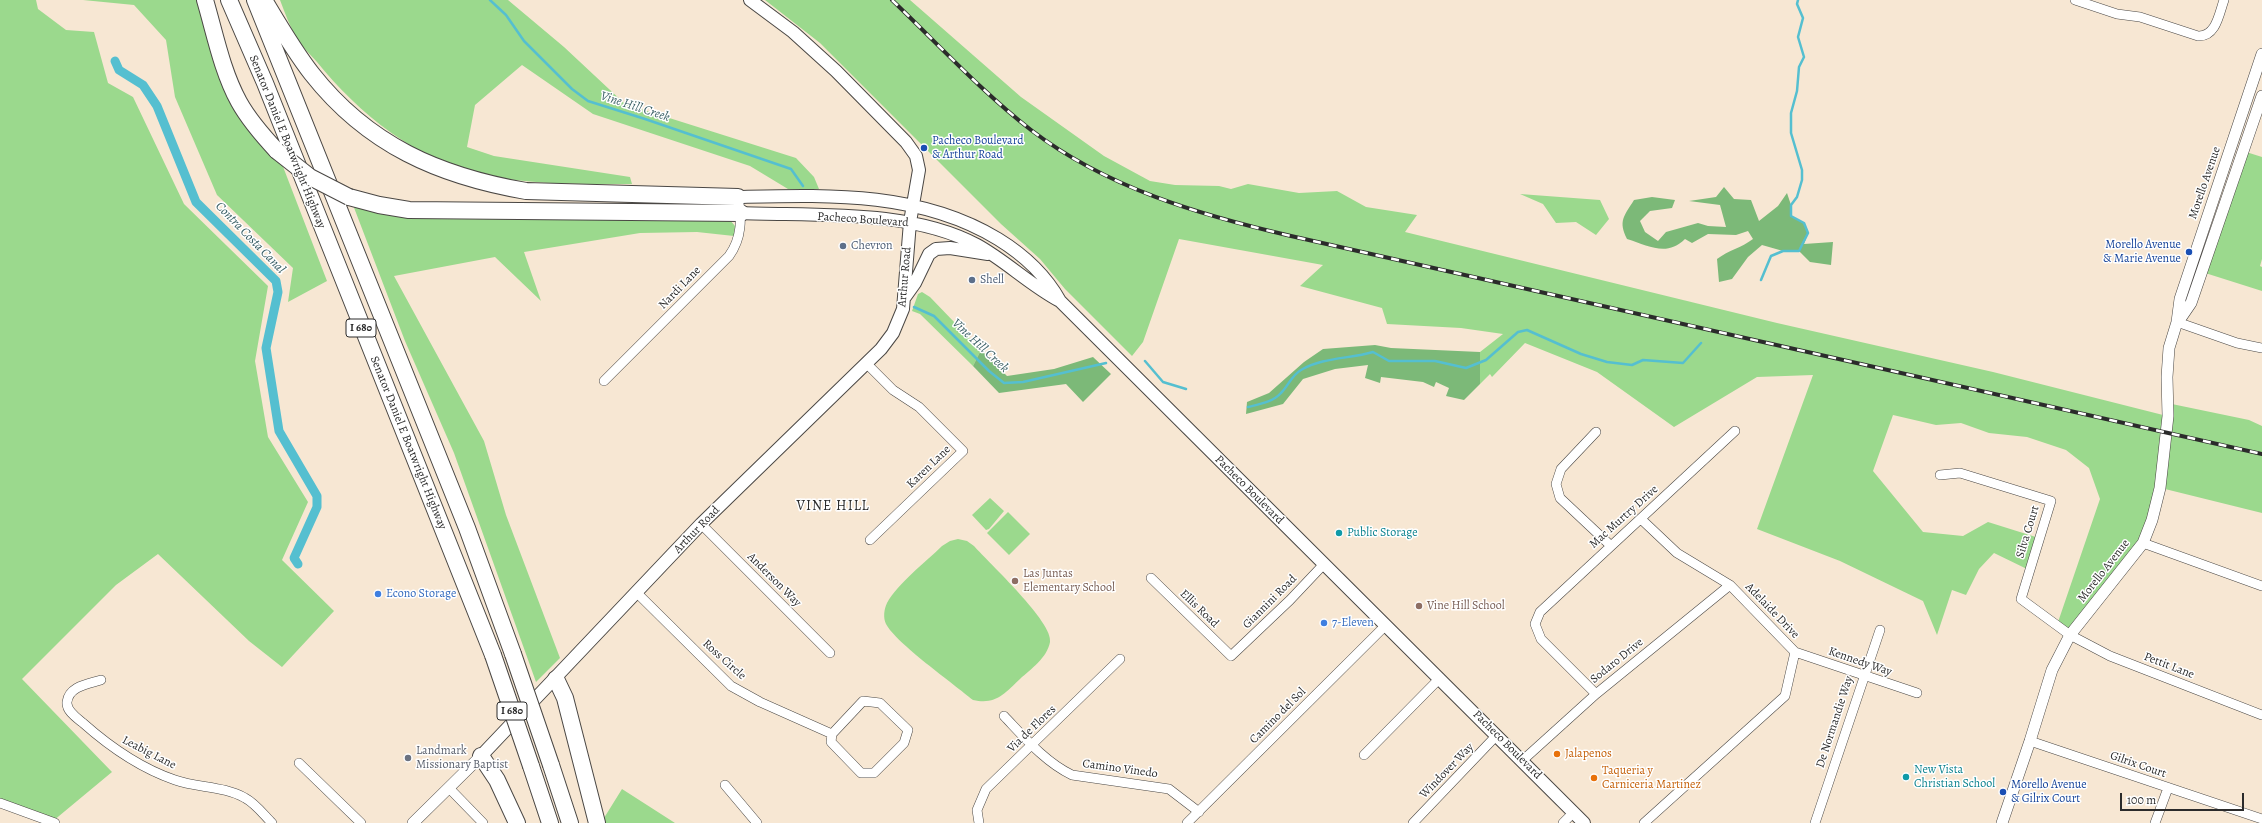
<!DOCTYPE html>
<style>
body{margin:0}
#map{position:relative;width:2262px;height:823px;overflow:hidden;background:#f7e7d3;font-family:Alegreya,serif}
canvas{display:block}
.scale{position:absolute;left:2120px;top:793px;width:124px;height:18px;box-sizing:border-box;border:2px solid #2b2b2b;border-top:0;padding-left:5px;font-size:12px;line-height:14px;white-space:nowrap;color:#2b2b2b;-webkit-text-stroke:3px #fff;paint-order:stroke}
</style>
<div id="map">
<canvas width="2262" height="823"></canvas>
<div class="scale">100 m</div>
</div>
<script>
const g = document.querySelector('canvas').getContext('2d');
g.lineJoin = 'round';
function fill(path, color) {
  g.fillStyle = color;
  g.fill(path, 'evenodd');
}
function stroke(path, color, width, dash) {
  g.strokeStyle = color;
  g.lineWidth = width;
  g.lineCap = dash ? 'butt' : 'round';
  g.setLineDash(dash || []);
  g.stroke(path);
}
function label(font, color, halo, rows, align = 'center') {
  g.font = font + ' Alegreya,serif';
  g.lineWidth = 3;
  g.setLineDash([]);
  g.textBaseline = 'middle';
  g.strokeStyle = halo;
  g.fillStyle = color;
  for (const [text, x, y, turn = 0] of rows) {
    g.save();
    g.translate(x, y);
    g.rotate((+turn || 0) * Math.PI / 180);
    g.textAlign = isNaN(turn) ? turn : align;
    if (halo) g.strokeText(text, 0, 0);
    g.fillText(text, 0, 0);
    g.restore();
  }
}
const green = new Path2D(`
 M 0,0 L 36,0 L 38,9 L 66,30 L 94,32 L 108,83 L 133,97 L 184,204 L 268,286 L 255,361 L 268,437 L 308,502 L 282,560 L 334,611 L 282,667 L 249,641 L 158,554 L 116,585 L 22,679 L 112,772 L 53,821 L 0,803 Z
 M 83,0 L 205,0 L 220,51 L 282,164 L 327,281 L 288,302 L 293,268 L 217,195 L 175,97 L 166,40 L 134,5 Z
 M 280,0 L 508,0 L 564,47 L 625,104 L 796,158 L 814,177 L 819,189 L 788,189 L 750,166 L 593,114 L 522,65 L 475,105 L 467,147 L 494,156 L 630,177 L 632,184 C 583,184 533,185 484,175 C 418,162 358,113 317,62 C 310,54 302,47 297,39 C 290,27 285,13 280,0 Z
 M 765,0 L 910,0 L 1021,97 L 1104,156 L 1150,181 L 1175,185 L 1219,186 L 1231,189 L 1248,184 L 1299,193 L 1337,191 L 1366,207 L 1417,215 L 1405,232 L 1777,323 L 1993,372 L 2167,416 L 2167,403 L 2249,420 L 2262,426 L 2262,513 L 2161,488 L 2143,543 L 2070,635 L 2057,625 L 2100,499 L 2089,468 L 2066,450 L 2027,437 L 1989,433 L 1961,423 L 1936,425 L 1893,415 L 1873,471 L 1923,532 L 1963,536 L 1988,522 L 2039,538 L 2029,570 L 1994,553 L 1979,569 L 1966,595 L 1952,590 L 1937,635 L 1923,601 L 1840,561 L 1757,529 L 1813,375 L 1757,377 L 1674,427 L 1597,372 L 1525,343 L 1492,377 L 1490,374 L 1480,384 L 1480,352 L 1503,334 L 1461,328 L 1387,324 L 1382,308 L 1300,286 L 1323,265 L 1179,239 L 1143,342 L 1132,356 L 1065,289 L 1040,259 L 1001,224 L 820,43 Z
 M 2243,151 L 2262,157 L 2262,259 L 2260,266 L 2262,267 L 2262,291 L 2202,272 Z
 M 1520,194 L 1600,200 L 1609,219 L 1596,235 L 1576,222 L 1556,223 L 1543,204 Z
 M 353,205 L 397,216 L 428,219 L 730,220 L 735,226 L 734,236 L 697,232 L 640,233 L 524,252 L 541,301 L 495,257 L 394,276 L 484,441 L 506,515 L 560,658 L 536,682 L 454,453 L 405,341 Z
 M 922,292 L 930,297 L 981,350 L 973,366 L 920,314 L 912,311 L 918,294 Z
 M 990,498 L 1004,511 L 989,529 L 986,530 L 972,515 Z
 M 1008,512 L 1030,534 L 1009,555 L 987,533 Z
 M 958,539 L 967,541 L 974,546 C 989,563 1054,623 1050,642 C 1047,658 1031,669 1020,679 C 1004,694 996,705 973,700 C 954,684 896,643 886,624 C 883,618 884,609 887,603 C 898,583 926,562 942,546 L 950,541 Z
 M 622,789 L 675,823 L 605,823 L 604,818 Z`);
const forest = new Path2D(`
 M 1724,187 L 1734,199 L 1751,200 L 1759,221 L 1778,206 L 1787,193 L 1791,205 L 1791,216 L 1804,223 L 1808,233 L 1804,244 L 1833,242 L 1831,265 L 1810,262 L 1799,251 L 1783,251 L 1762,245 L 1748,257 L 1732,279 L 1719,282 L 1717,259 C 1729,250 1741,248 1753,239 L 1748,231 L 1736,235 L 1708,234 L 1692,243 L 1685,239 C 1667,257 1649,246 1627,239 C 1618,221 1624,216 1634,200 L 1652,197 L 1675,200 L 1672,208 L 1650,211 L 1640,221 L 1645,232 L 1658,241 L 1666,232 L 1698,223 L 1708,226 L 1726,227 L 1720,205 L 1689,201 L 1716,197 Z
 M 1375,345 L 1391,348 L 1480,352 L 1480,384 L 1464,400 L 1446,396 L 1449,388 L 1436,382 L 1434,387 L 1423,382 L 1381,377 L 1380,383 L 1365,378 L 1368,365 L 1335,369 L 1303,379 L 1283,404 L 1246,414 L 1247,402 L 1269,393 L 1304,362 L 1323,349 Z
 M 981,350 L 1007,376 L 1054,369 L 1093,357 L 1111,374 L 1083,402 L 1066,384 L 999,393 L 973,366 Z`);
const stream = new Path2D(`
 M 490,0 L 506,15 L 524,41 L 572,89 L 588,101 L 645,119 L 791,169 L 803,186
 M 1761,280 L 1771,256 L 1783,251 L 1799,251 L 1808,233 L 1804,223 L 1791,216 L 1791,205 L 1797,197 L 1802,180 L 1802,170 L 1791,133 L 1791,113 L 1797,91 L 1799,67 L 1804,57 L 1798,37 L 1803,18 L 1797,4 L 1798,0
 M 914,307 L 934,316 L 989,371 L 1004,383 L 1023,382 L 1106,363
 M 1145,361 L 1163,382 L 1186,389
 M 1248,407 C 1260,404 1273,402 1281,393 C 1289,385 1291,376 1301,370 C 1323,357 1350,359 1373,352 L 1389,361 L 1435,361 L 1466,368 L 1486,360 L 1518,332 L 1527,330 L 1581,354 L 1607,362 L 1632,365 L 1643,360 L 1683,363 L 1701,343`);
const canal = new Path2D(`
 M 115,61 L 119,70 L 143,85 L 157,106 L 196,202 L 276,281 L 278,292 L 266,348 L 279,431 L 317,496 L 317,507 L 294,558 L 298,564`);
const minor = new Path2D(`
 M 2075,0 L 2117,14 L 2140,17 L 2198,36 C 2216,37 2219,14 2224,0
 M 2177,322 L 2237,343 L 2262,348
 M 867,364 L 893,390 L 919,407 L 963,451 L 870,540
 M 604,381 L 729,256 C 742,238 742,218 738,197
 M 1596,432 L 1561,469 L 1556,484 L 1560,498 L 1610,545
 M 1940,475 L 1960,473 L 2051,501 L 2021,599 L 2070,635 L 2110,656 L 2262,715
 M 1641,519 L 1677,553 L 1730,585 L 1795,652 L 1917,693
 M 701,524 L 830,653
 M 2143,543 L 2262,586
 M 1151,578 L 1231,656 L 1290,600 L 1324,564
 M 637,593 L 731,686 L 760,702 L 832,734
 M 101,680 C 88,684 69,686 67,702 C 66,711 77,718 83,723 C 110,747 140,768 175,780 C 198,788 224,786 245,798 C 255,803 264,815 272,823
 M 1596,694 L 1541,639 L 1535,624 L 1540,612 L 1735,431
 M 863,701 L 880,703 L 908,730 L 904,743 L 874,773 L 861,773 L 831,742 L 832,734 Z
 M 1004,716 C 1024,737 1045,762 1072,775 L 1169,789 L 1199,812
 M 2030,741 L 2262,819
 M 1364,755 L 1440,678
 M 1523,760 L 1596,694 L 1730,585
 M 299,763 L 361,823
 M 725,785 L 757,823
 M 449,788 L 483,823
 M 0,803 L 55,823
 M 979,823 L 977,810 L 986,789 L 1120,659
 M 1187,823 L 1386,625
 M 1413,823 L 1497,735
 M 1563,823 L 1574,812
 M 1644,823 L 1785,696 L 1795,652
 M 1815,823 L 1880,630
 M 2155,823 L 2168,788`);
const tertiary = new Path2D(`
 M 2178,322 L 2191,303 L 2262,96
 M 413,823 L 481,756
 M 2002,823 L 2030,741 L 2052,670 L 2070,635 L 2143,543 L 2152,520 L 2160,488 L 2168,416 L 2167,377 L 2169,348 L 2177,322 L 2180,299 L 2262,54`);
const secondary = new Path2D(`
 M 738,197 C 827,195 919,191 998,239 C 1024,255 1045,274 1060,301
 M 741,213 C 815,216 910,209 977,245 C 1006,261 1030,285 1060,301 L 1584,823
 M 905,297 L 915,283 L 929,254 L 936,249 L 950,248 L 988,254
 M 481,756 L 701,524 L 881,349 L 893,333 L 903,309 L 910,222 L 919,170 L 916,156 L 906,142 L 836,71 L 793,32 L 750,0`);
const motorway = new Path2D(`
 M 205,0 C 215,34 222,71 239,102 C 249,120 263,136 277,151
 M 229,0 L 265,83 L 493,655
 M 255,0 L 467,528 L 513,654
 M 264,0 C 279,25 294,51 312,74 C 368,145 439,176 526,191 L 738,197
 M 349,197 L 379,205 L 409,210 L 741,213
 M 556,679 L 565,698 L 597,823
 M 481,756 L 497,780 L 517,823
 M 551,765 L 570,823
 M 531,766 L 550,823`);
const rail = new Path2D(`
 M 892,0 C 937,43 981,91 1031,130 C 1107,188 1200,215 1291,236 L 2262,454`);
const motorwayBridge = new Path2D(`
 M 277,151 L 310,177 L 349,197
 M 513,654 L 551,765
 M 493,655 L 531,766`);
const markers = [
 [924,148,4,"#1a4fb4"],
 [843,246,4,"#5c6f8a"],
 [2189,252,4,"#1a4fb4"],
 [972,280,4,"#5c6f8a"],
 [1339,533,4,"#0f9aa8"],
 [1015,581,4,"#8d6e63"],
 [378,594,4,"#3f7fe0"],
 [1419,606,4,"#8d6e63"],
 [1324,623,4,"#3f7fe0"],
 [1557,754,4,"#e8710a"],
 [408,758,4,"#6b7280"],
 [1906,777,4,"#0f9aa8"],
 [1594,778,4,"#e8710a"],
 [2003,792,4,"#1a4fb4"]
];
const shields = [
 [361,328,30],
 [512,711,30]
];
const shieldNames = [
 ["I 680",361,328],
 ["I 680",512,711]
];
const transitNames = [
 ["Pacheco Boulevard",932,141],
 ["& Arthur Road",932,155],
 ["Morello Avenue",2181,245,"right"],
 ["& Marie Avenue",2181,259,"right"],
 ["Morello Avenue",2011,785],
 ["& Gilrix Court",2011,799]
];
const streetNames = [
 ["Senator Daniel E Boatwright Highway",287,142,68],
 ["Morello Avenue",2205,183,-71],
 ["Pacheco Boulevard",863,220,4],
 ["Arthur Road",905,277,-85],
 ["Nardi Lane",680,288,-46],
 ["Senator Daniel E Boatwright Highway",408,443,68],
 ["Karen Lane",929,467,-44],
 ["Pacheco Boulevard",1249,490,45],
 ["Mac Murtry Drive",1624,517,-42],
 ["Arthur Road",697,530,-46],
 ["Silva Court",2028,532,-73],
 ["Morello Avenue",2104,571,-52],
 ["Anderson Way",774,580,45],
 ["Giannini Road",1270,602,-45],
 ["Ellis Road",1199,609,44],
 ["Adelaide Drive",1772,611,46],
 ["Ross Circle",724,660,42],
 ["Sodaro Drive",1617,661,-39],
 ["Kennedy Way",1860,662,19],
 ["Pettit Lane",2169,666,21],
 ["Camino del Sol",1278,716,-45],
 ["De Normandie Way",1835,722,-72],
 ["Via de Flores",1032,729,-44],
 ["Pacheco Boulevard",1507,745,45],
 ["Leabig Lane",149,753,27],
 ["Gilrix Court",2138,765,19],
 ["Camino Vinedo",1120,769,8],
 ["Windover Way",1447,771,-46]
];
const serviceNames = [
 ["Chevron",851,246],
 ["Shell",980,280]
];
const cultureNames = [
 ["Public Storage",1347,533],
 ["New Vista",1914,770],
 ["Christian School",1914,784]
];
const educationNames = [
 ["Las Juntas",1023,574],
 ["Elementary School",1023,588],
 ["Vine Hill School",1427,606]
];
const shopNames = [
 ["Econo Storage",386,594],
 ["7-Eleven",1332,623]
];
const worshipNames = [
 ["Landmark",416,751],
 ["Missionary Baptist",416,765]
];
const foodNames = [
 ["Jalapenos",1565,754],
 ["Taqueria y",1602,771],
 ["Carniceria Martinez",1602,785]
];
const waterNames = [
 ["Vine Hill Creek",635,107,18],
 ["Contra Costa Canal",250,238,46],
 ["Vine Hill Creek",980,346,43]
];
const quarterNames = [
 ["VINE HILL",833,507]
];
fill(green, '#9bd98d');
fill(forest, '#7cb978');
stroke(stream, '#55bfd0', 2.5);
stroke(canal, '#55bfd0', 9);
stroke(minor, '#4a4744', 10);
stroke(tertiary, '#4a4744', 12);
stroke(secondary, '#4a4744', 14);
stroke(motorway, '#4a4744', 18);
stroke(minor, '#fff', 9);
stroke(tertiary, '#fff', 11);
stroke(secondary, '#fff', 12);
stroke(motorway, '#fff', 16);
stroke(rail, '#2b2b2b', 4);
stroke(rail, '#fff', 2.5, [8]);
stroke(motorwayBridge, '#4a4744', 18, []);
stroke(motorwayBridge, '#fff', 16);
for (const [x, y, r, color] of markers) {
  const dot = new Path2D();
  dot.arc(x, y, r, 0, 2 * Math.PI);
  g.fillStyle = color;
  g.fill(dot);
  stroke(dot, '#fff', 1.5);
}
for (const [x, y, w] of shields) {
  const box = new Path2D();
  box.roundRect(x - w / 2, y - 9, w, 18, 3);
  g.fillStyle = '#fff';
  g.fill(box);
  stroke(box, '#2b2b2b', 1);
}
label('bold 11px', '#2b2b2b', null, shieldNames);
label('12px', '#164399', '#fff', transitNames, 'left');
label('12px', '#2b2b2b', '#fff', streetNames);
label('12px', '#4e5e75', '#fff', serviceNames, 'left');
label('12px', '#0d838f', '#fff', cultureNames, 'left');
label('12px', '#785e54', '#fff', educationNames, 'left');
label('12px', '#366cbe', '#fff', shopNames, 'left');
label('12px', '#5b616d', '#fff', worshipNames, 'left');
label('12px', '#c56008', '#fff', foodNames, 'left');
label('italic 13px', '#3a5f65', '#fff', waterNames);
g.letterSpacing = '1px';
label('14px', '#2b2b2b', '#fff', quarterNames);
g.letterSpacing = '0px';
</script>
